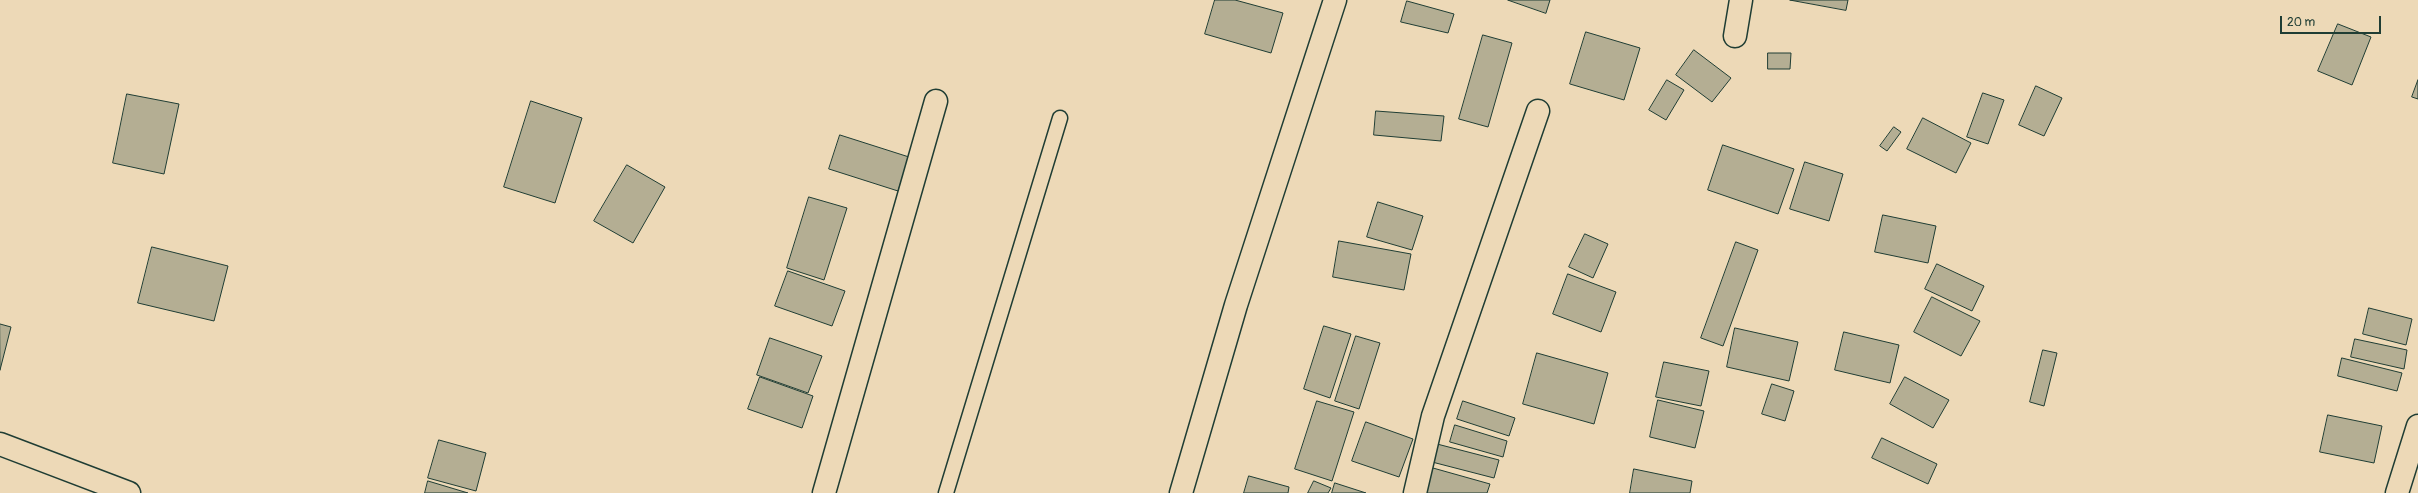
<!DOCTYPE html>
<style>
body{margin:0}
#map{position:relative;width:2418px;height:493px;overflow:hidden;background:#edd9b7;font-family:Pangolin,sans-serif}
canvas{display:block}
.scale{position:absolute;left:2280px;top:16px;width:101px;height:18px;box-sizing:border-box;border:2px solid #1f3d34;border-top:0;padding-left:5px;font-size:12px;line-height:14px;white-space:nowrap;color:#1f3d34;-webkit-text-stroke:3px #edd9b7;paint-order:stroke}
</style>
<div id="map">
<canvas width="2418" height="493"></canvas>
<div class="scale">20 m</div>
</div>
<script>
const g = document.querySelector('canvas').getContext('2d');
g.lineJoin = 'round';
function fill(path, color) {
  g.fillStyle = color;
  g.fill(path, 'evenodd');
}
function stroke(path, color, width, dash) {
  g.strokeStyle = color;
  g.lineWidth = width;
  g.lineCap = dash ? 'butt' : 'round';
  g.setLineDash(dash || []);
  g.stroke(path);
}
const building = new Path2D(`
 M 1215,0 L 1235,0 L 1283,13 L 1271,53 L 1205,34 Z
 M 1508,0 L 1550,0 L 1546,13 Z
 M 1790,0 L 1848,0 L 1846,10 Z
 M 1407,1 L 1454,14 L 1448,33 L 1401,22 Z
 M 2338,24 L 2371,37 L 2352,85 L 2318,71 Z
 M 1586,32 L 1640,48 L 1624,100 L 1570,84 Z
 M 1483,35 L 1512,43 L 1488,127 L 1459,119 Z
 M 1694,50 L 1731,78 L 1712,102 L 1676,75 Z
 M 1768,53 L 1791,53 L 1790,69 L 1768,69 Z
 M 1667,80 L 1684,90 L 1666,120 L 1649,110 Z
 M 2418,80 L 2418,99 L 2412,97 Z
 M 2036,86 L 2062,98 L 2044,136 L 2019,125 Z
 M 1983,93 L 2004,100 L 1988,144 L 1967,137 Z
 M 127,94 L 179,104 L 164,174 L 113,163 Z
 M 531,101 L 582,118 L 555,203 L 504,187 Z
 M 1376,111 L 1444,116 L 1441,141 L 1374,135 Z
 M 1923,118 L 1971,143 L 1956,173 L 1907,149 Z
 M 1894,127 L 1901,132 L 1887,151 L 1880,146 Z
 M 840,135 L 909,157 L 898,191 L 829,169 Z
 M 1723,145 L 1794,169 L 1778,214 L 1708,190 Z
 M 1805,162 L 1843,174 L 1829,221 L 1790,209 Z
 M 627,165 L 665,187 L 633,243 L 594,221 Z
 M 809,197 L 847,208 L 824,280 L 787,268 Z
 M 1378,202 L 1423,216 L 1412,250 L 1367,237 Z
 M 1883,215 L 1936,226 L 1928,263 L 1875,252 Z
 M 1585,234 L 1608,244 L 1593,278 L 1569,267 Z
 M 1339,241 L 1411,254 L 1404,290 L 1333,277 Z
 M 1736,242 L 1758,250 L 1723,346 L 1701,338 Z
 M 152,247 L 228,266 L 214,321 L 138,303 Z
 M 1937,264 L 1984,286 L 1972,311 L 1925,289 Z
 M 788,271 L 845,291 L 832,326 L 775,306 Z
 M 1568,274 L 1616,292 L 1601,332 L 1553,314 Z
 M 1932,297 L 1980,321 L 1961,356 L 1914,332 Z
 M 2369,308 L 2412,319 L 2406,345 L 2363,334 Z
 M 0,324 L 11,327 L 0,370 Z
 M 1324,326 L 1351,334 L 1330,398 L 1304,389 Z
 M 1735,328 L 1798,342 L 1789,381 L 1727,367 Z
 M 1844,332 L 1899,345 L 1890,383 L 1835,370 Z
 M 1356,336 L 1380,343 L 1359,409 L 1335,401 Z
 M 770,338 L 822,356 L 808,393 L 757,375 Z
 M 2355,339 L 2407,350 L 2404,369 L 2351,357 Z
 M 2043,350 L 2057,353 L 2044,406 L 2030,402 Z
 M 1537,353 L 1608,373 L 1594,424 L 1523,404 Z
 M 2342,358 L 2402,373 L 2397,391 L 2338,376 Z
 M 1664,362 L 1709,371 L 1701,406 L 1656,397 Z
 M 760,377 L 813,396 L 802,428 L 748,409 Z
 M 1905,377 L 1949,400 L 1933,428 L 1890,404 Z
 M 1772,384 L 1794,391 L 1785,421 L 1762,414 Z
 M 1658,400 L 1704,411 L 1695,448 L 1650,437 Z
 M 1317,401 L 1354,412 L 1332,481 L 1295,469 Z
 M 1463,401 L 1515,418 L 1509,436 L 1457,419 Z
 M 2328,415 L 2382,426 L 2374,463 L 2320,452 Z
 M 1366,422 L 1413,439 L 1399,477 L 1352,461 Z
 M 1455,425 L 1507,441 L 1503,457 L 1450,442 Z
 M 1882,438 L 1937,464 L 1928,484 L 1872,458 Z
 M 439,440 L 486,453 L 476,491 L 428,478 Z
 M 1437,444 L 1499,460 L 1494,478 L 1432,462 Z
 M 1433,468 L 1490,484 L 1487,493 L 1426,493 Z
 M 1634,469 L 1692,481 L 1690,493 L 1630,493 Z
 M 1249,476 L 1289,487 L 1288,493 L 1244,493 Z
 M 428,481 L 468,493 L 425,493 Z
 M 1314,481 L 1331,488 L 1328,493 L 1308,493 Z
 M 1335,483 L 1366,493 L 1332,493 Z`);
const lane = new Path2D(`
 M 946,493 L 1060,118`);
const street = new Path2D(`
 M 1735,36 L 1741,0
 M 0,444 L 129,493
 M 824,493 L 936,101
 M 1181,493 L 1236,305 L 1335,0
 M 1415,493 L 1433,416 L 1538,111
 M 2397,493 L 2418,426`);
fill(building, '#b4ae93');
stroke(building, '#1f3d34', 1);
stroke(lane, '#1f3d34', 17);
stroke(street, '#1f3d34', 25);
stroke(lane, '#edd9b7', 14);
stroke(street, '#edd9b7', 22);
</script>
